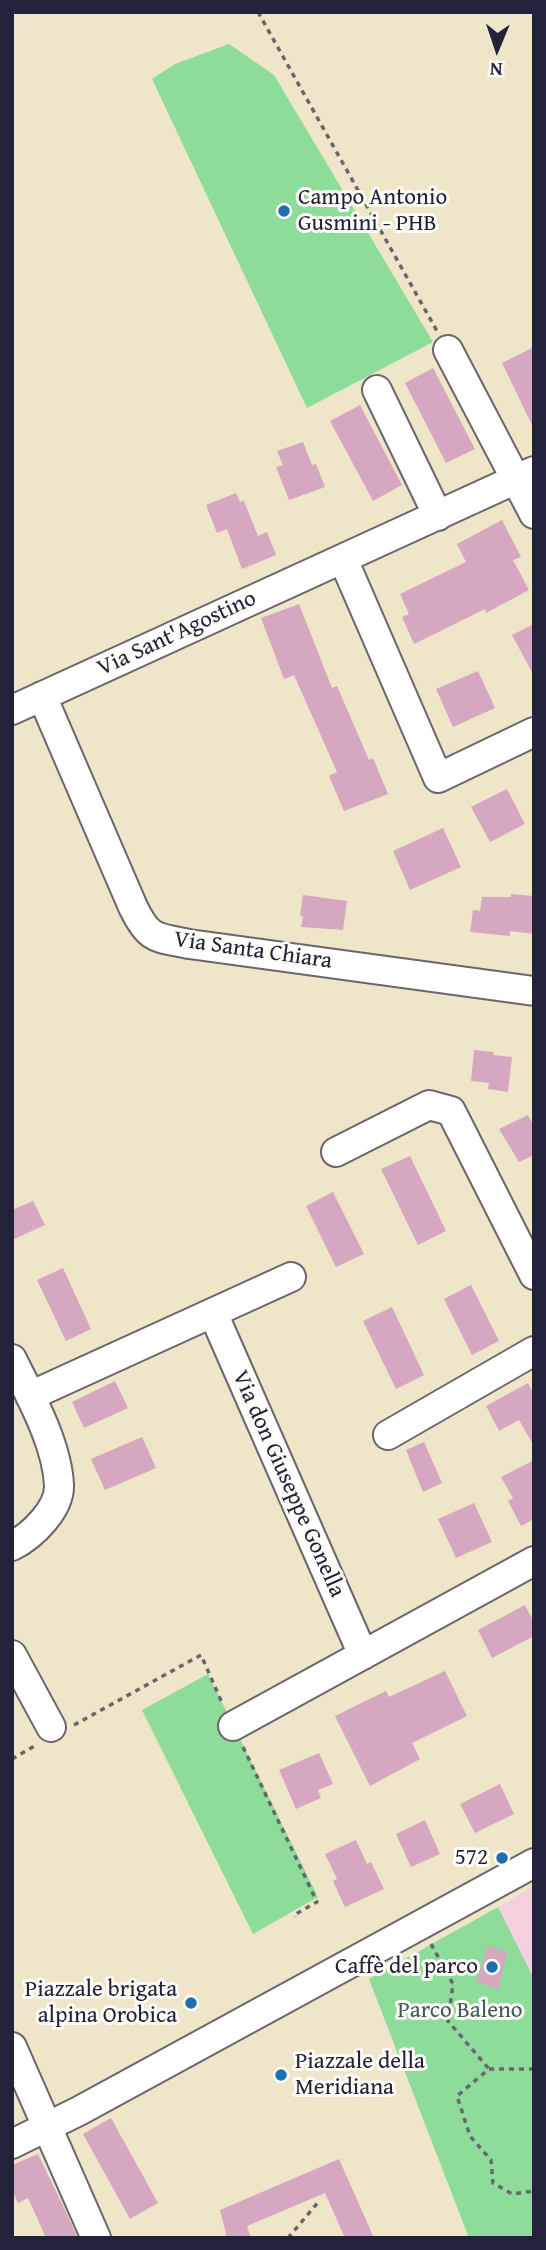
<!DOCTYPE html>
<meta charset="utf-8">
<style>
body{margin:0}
#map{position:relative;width:546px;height:2250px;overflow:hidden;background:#efe5c8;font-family:"Gentium Book Plus",serif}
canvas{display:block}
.frame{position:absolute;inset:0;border:14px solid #22223b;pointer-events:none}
.north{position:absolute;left:462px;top:14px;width:70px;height:70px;-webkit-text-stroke:5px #fdfcf7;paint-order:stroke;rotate:182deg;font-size:19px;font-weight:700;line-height:28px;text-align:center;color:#22223b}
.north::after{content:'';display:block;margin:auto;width:24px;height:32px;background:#22223b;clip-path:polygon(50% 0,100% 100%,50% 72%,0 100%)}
</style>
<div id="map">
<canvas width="546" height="2250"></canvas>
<div class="frame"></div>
<div class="north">N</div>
</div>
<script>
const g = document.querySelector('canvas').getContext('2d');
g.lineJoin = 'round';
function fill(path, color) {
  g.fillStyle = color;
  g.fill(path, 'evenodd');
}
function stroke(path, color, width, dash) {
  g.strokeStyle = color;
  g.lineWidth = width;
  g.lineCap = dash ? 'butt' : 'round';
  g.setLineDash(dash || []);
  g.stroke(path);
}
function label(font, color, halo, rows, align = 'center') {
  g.font = font + ' "Gentium Book Plus",serif';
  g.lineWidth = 6;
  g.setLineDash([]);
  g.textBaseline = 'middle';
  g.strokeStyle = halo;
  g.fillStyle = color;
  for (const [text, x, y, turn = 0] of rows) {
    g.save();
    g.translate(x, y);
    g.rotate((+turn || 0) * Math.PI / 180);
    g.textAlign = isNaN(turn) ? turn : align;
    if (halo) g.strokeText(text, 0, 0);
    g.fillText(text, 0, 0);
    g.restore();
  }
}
const built = new Path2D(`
 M 534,1886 L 534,1979 L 498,1907 Z`);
const green = new Path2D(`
 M 229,44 L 274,75 L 433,342 L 307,408 L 152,79 L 175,64 Z
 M 208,1674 L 318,1897 L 253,1934 L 142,1710 Z
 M 498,1907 L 534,1979 L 534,2238 L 469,2238 L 369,1979 Z`);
const building = new Path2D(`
 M 534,347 L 534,429 L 502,363 Z
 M 433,368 L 475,449 L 446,463 L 405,383 Z
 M 360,405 L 402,485 L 373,501 L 330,421 Z
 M 303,442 L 312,465 L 316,464 L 325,487 L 289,500 L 276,467 L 283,465 L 277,451 Z
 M 236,493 L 240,502 L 244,501 L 258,536 L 267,532 L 276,555 L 242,569 L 227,529 L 217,533 L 206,505 Z
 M 502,520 L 521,557 L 513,560 L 529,590 L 486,613 L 485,609 L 414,644 L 402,617 L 409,614 L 400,594 L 466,562 L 457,544 Z
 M 299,604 L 332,688 L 337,686 L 369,760 L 373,758 L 388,794 L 344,811 L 329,776 L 337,772 L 294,675 L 284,679 L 261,618 Z
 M 534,624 L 534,676 L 512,635 Z
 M 478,671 L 495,708 L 453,727 L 436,689 Z
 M 507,789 L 525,824 L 490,842 L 471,807 Z
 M 443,828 L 461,867 L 410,890 L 393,851 Z
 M 511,894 L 533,896 L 534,934 L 510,931 L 510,936 L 470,932 L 473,910 L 480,911 L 482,897 L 511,897 Z
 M 303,895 L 347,901 L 343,930 L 301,927 L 303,916 L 300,916 Z
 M 474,1050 L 494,1052 L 493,1055 L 512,1057 L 508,1092 L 488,1089 L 489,1083 L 471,1081 Z
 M 528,1115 L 534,1126 L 534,1155 L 519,1162 L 499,1129 Z
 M 410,1156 L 446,1231 L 418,1245 L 381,1169 Z
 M 333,1192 L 364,1254 L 336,1267 L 306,1206 Z
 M 33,1201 L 45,1225 L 12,1240 L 12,1210 Z
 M 63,1268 L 91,1329 L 66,1341 L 37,1280 Z
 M 471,1285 L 499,1341 L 472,1355 L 444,1299 Z
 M 392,1307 L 424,1375 L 396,1389 L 363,1321 Z
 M 115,1381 L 128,1408 L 84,1428 L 72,1402 Z
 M 528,1383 L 534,1394 L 534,1446 L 519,1420 L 499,1431 L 486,1406 Z
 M 142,1437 L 156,1468 L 105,1490 L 91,1459 Z
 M 424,1442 L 442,1483 L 423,1492 L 406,1450 Z
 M 534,1460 L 534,1519 L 521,1526 L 508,1501 L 513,1498 L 501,1477 Z
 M 474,1503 L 492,1542 L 456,1558 L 438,1519 Z
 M 525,1605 L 534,1622 L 534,1636 L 492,1658 L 478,1630 Z
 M 445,1671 L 467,1716 L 412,1743 L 420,1759 L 370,1786 L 335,1716 L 386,1691 L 389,1697 Z
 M 319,1753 L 333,1784 L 318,1790 L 321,1798 L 296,1809 L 279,1770 Z
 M 500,1784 L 514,1814 L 475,1833 L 460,1804 Z
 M 425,1820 L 440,1854 L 411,1867 L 396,1834 Z
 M 356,1840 L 367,1864 L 371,1862 L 384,1889 L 345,1907 L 333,1881 L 337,1879 L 325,1854 Z
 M 488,1946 L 507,1952 L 498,1989 L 476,1982 Z
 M 111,2118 L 158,2203 L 130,2219 L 83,2134 Z
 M 38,2154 L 65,2210 L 78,2238 L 46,2238 L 28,2198 L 18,2203 L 12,2190 L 12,2165 Z
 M 339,2159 L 374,2238 L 345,2238 L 325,2193 L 247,2226 L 251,2238 L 227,2238 L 220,2210 Z`);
const path = new Path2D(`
 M 258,12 L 437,331
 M 74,1725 L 201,1655 L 223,1705
 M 243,1747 L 317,1902 L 294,1915 L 295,1917
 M 12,1759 L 36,1745
 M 431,1944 L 453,1984 L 448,2021 L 489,2069
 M 534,2069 L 489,2069 L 457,2096 L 470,2136 L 491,2160 L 493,2183 L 512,2194 L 534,2191
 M 534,2157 L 534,2166
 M 288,2238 L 320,2200`);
const minor = new Path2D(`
 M 448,350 L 534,514
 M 377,390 L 438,516
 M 343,559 L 438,778 L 534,732
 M 42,696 L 133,907 C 149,940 155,937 189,944 L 534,991
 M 12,710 L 534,471
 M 336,1152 L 429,1105 L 451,1111 L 534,1275
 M 213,1313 L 363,1655
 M 12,1359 C 30,1396 57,1443 59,1485 C 60,1509 32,1536 12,1546
 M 30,1396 L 291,1277
 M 388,1435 L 534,1351
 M 12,1655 L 51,1727
 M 233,1726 L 534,1561
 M 12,2047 L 96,2238
 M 12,2144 L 79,2111 L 534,1863`);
const markers = [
 [284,211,7,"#1f6fb2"],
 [502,1858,7,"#1f6fb2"],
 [492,1967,7,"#1f6fb2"],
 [191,2003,7,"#1f6fb2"],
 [281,2075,7,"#1f6fb2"]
];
const poiNames = [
 ["Campo Antonio",298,198,"left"],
 ["Gusmini - PHB",298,224,"left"],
 ["572",488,1858],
 ["Caffè del parco",478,1967],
 ["Piazzale brigata",177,1990],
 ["alpina Orobica",177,2016],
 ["Piazzale della",295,2062,"left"],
 ["Meridiana",295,2088,"left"]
];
const streetNames = [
 ["Via Sant'Agostino",177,634,-25],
 ["Via Santa Chiara",253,951,8],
 ["Via don Giuseppe Gonella",288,1484,66]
];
const parkNames = [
 ["Parco Baleno",460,2011]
];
fill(built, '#f4cfde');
fill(green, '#8ddc9a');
fill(building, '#d6a7c0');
stroke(minor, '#6a666c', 32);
stroke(path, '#6a666c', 3.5, [5, 5]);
stroke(minor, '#fff', 28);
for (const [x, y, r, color] of markers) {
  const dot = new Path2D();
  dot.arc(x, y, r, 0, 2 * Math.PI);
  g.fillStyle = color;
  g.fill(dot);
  stroke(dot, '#fdfcf7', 2.5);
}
label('23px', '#22223b', '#fdfcf7', poiNames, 'right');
label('23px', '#22223b', '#fdfcf7', streetNames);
label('23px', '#425a58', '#fdfcf7', parkNames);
</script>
